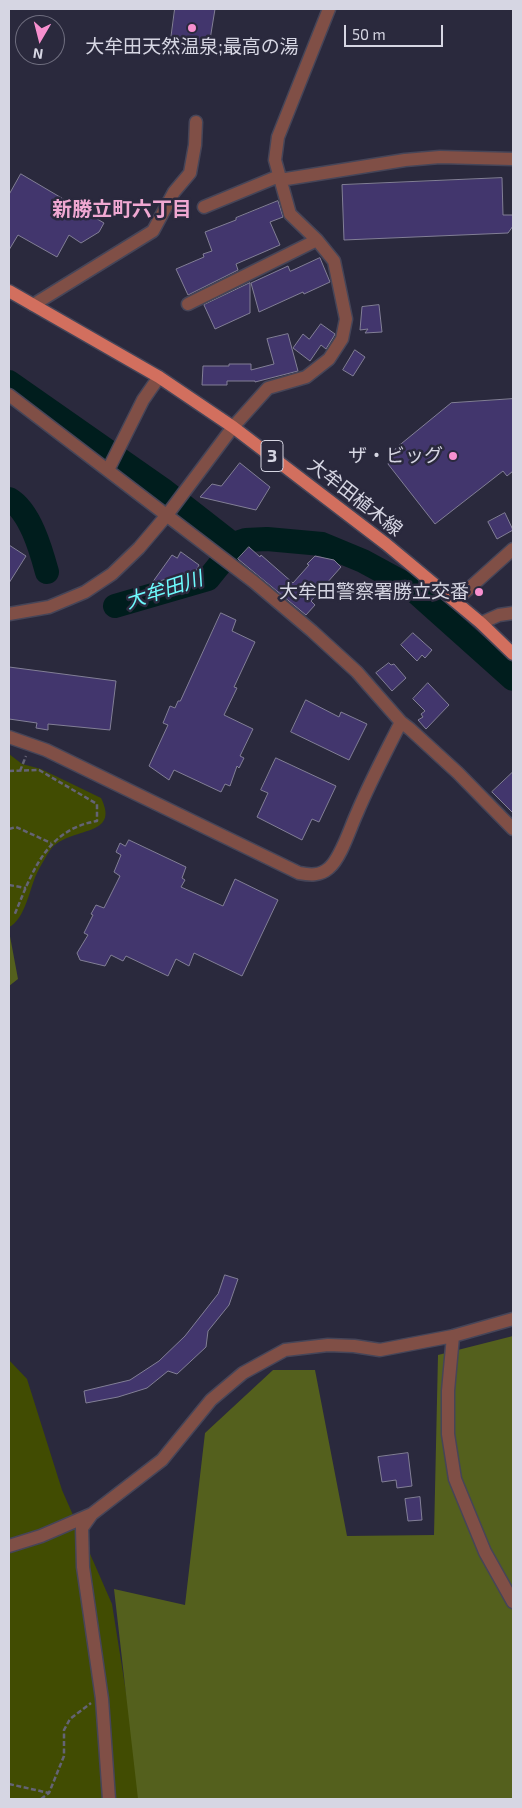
<!DOCTYPE html>
<meta charset="utf-8">
<style>
body{margin:0}
#map{position:relative;width:522px;height:1808px;overflow:hidden;background:#2a293d;font-family:"Exo 2",sans-serif}
canvas{display:block}
.frame{position:absolute;inset:0;border:10px solid #d6d6e3;pointer-events:none}
.north{position:absolute;left:15px;top:15px;width:50px;height:50px;box-sizing:border-box;background:#2a293d;border:1px solid #6f6e7f;border-radius:50%;rotate:188deg;font-size:14px;font-weight:700;line-height:20px;text-align:center;color:#d6d6e3}
.north::after{content:'';display:block;margin:auto;width:18px;height:22px;background:#f790cf;clip-path:polygon(50% 0,100% 100%,50% 72%,0 100%)}
.scale{position:absolute;left:344px;top:25px;width:99px;height:22px;box-sizing:border-box;border:2px solid #d6d6e3;border-top:0;padding-left:6px;font-size:15px;line-height:18px;white-space:nowrap;color:#d6d6e3;-webkit-text-stroke:4px #2a293d;paint-order:stroke}
</style>
<div id="map">
<canvas width="522" height="1808"></canvas>
<div class="frame"></div>
<div class="north">N</div>
<div class="scale">50 m</div>
</div>
<script>
const g = document.querySelector('canvas').getContext('2d');
g.lineJoin = 'round';
function fill(path, color) {
  g.fillStyle = color;
  g.fill(path, 'evenodd');
}
function stroke(path, color, width, dash) {
  g.strokeStyle = color;
  g.lineWidth = width;
  g.lineCap = dash ? 'butt' : 'round';
  g.setLineDash(dash || []);
  g.stroke(path);
}
function label(font, color, halo, rows, align = 'center') {
  g.font = font + ' "Exo 2","Noto Sans JP",sans-serif';
  g.lineWidth = 5;
  g.setLineDash([]);
  g.textBaseline = 'middle';
  g.strokeStyle = halo;
  g.fillStyle = color;
  for (const [text, x, y, turn = 0] of rows) {
    g.save();
    g.translate(x, y);
    g.rotate((+turn || 0) * Math.PI / 180);
    g.textAlign = isNaN(turn) ? turn : align;
    if (halo) g.strokeText(text, 0, 0);
    g.fillText(text, 0, 0);
    g.restore();
  }
}
const green = new Path2D(`
 M 9,754 L 22,764 L 41,769 L 101,798 C 121,838 70,826 51,849 C 46,856 41,865 37,873 C 30,887 25,920 9,927 Z
 M 9,1360 L 27,1379 L 62,1490 L 112,1604 L 143,1799 L 9,1799 Z`);
const forest = new Path2D(`
 M 9,931 L 18,979 L 9,986 Z
 M 513,1336 L 513,1799 L 138,1799 L 114,1589 L 185,1605 L 205,1433 L 273,1370 L 315,1370 L 347,1536 L 434,1535 L 438,1355 Z`);
const river = new Path2D(`
 M 9,382 L 162,489 L 235,546
 M 9,499 C 30,511 41,550 47,572
 M 115,606 L 208,579 L 237,543 L 246,540 L 267,539 L 322,544 L 363,561 L 409,586 L 513,679`);
const building = new Path2D(`
 M 175,9 L 215,9 L 208,52 L 170,47 Z
 M 21,174 L 104,223 L 99,232 L 81,243 L 69,235 L 57,257 L 18,235 L 9,250 L 9,195 Z
 M 502,178 L 503,215 L 513,215 L 513,226 L 508,233 L 344,240 L 342,185 Z
 M 278,201 L 283,217 L 270,222 L 280,245 L 236,264 L 238,270 L 188,295 L 176,269 L 204,257 L 203,254 L 212,251 L 205,232 L 236,220 L 236,218 Z
 M 320,258 L 330,282 L 304,294 L 303,292 L 259,312 L 251,283 L 288,266 L 290,271 Z
 M 250,283 L 250,313 L 215,329 L 204,305 Z
 M 379,305 L 382,332 L 365,333 L 368,329 L 360,330 L 362,307 Z
 M 321,324 L 335,334 L 334,336 L 326,349 L 321,345 L 310,361 L 293,348 L 303,334 L 309,339 Z
 M 288,334 L 298,371 L 255,382 L 255,381 L 227,381 L 227,385 L 202,385 L 203,366 L 229,366 L 229,364 L 251,364 L 251,370 L 274,364 L 267,339 Z
 M 355,350 L 365,357 L 353,376 L 343,370 Z
 M 513,399 L 513,471 L 507,476 L 503,471 L 435,524 L 388,464 L 396,448 L 451,403 Z
 M 240,463 L 270,487 L 256,510 L 200,497 L 212,484 L 221,486 Z
 M 505,513 L 513,530 L 497,539 L 488,522 Z
 M 9,545 L 26,556 L 9,583 Z
 M 249,547 L 260,557 L 261,555 L 293,583 L 309,565 L 307,564 L 315,556 L 334,560 L 341,567 L 311,601 L 315,605 L 306,615 L 238,559 Z
 M 181,552 L 199,565 L 196,571 L 152,583 L 172,555 L 177,558 Z
 M 221,613 L 236,620 L 232,631 L 255,642 L 234,687 L 237,688 L 224,715 L 253,729 L 240,756 L 244,758 L 239,768 L 237,766 L 230,786 L 225,784 L 221,792 L 174,770 L 169,780 L 149,766 L 168,725 L 163,723 L 170,706 L 175,708 L 178,701 L 180,701 Z
 M 413,633 L 432,650 L 425,658 L 422,655 L 417,661 L 401,645 Z
 M 389,663 L 391,665 L 394,664 L 406,678 L 392,691 L 376,673 Z
 M 9,667 L 116,681 L 110,730 L 48,724 L 48,730 L 36,728 L 37,723 L 9,719 Z
 M 428,683 L 449,705 L 426,729 L 418,720 L 423,717 L 421,714 L 425,711 L 413,699 Z
 M 306,700 L 339,717 L 341,712 L 367,724 L 349,760 L 291,732 Z
 M 276,758 L 336,786 L 319,822 L 312,819 L 302,840 L 257,817 L 268,793 L 261,790 Z
 M 513,772 L 513,813 L 492,792 Z
 M 129,840 L 186,867 L 182,878 L 185,880 L 181,887 L 223,906 L 235,879 L 278,900 L 242,976 L 194,953 L 189,966 L 176,959 L 168,976 L 126,956 L 123,961 L 111,955 L 105,966 L 80,960 L 77,953 L 88,935 L 84,933 L 93,915 L 91,914 L 96,905 L 104,908 L 120,876 L 114,872 L 121,855 L 116,852 L 120,843 L 125,846 Z
 M 225,1275 L 238,1279 L 229,1305 L 208,1331 L 206,1347 L 177,1374 L 168,1371 L 147,1388 L 118,1397 L 86,1403 L 84,1391 L 130,1380 L 159,1361 L 185,1336 L 218,1294 Z
 M 408,1453 L 412,1486 L 397,1488 L 396,1480 L 382,1482 L 378,1457 Z
 M 420,1497 L 422,1520 L 408,1521 L 405,1499 Z`);
const path = new Path2D(`
 M 9,771 L 39,770 L 97,804 L 97,821 C 45,830 32,873 14,916
 M 20,771 L 26,756
 M 9,829 L 16,827 L 51,843
 M 9,885 L 26,888
 M 9,1784 L 49,1793
 M 41,1799 L 49,1793 L 64,1756 L 64,1730 L 70,1719 L 91,1703`);
const minor = new Path2D(`
 M 280,180 L 405,160 L 440,157 L 513,159
 M 204,207 L 279,176
 M 188,304 L 317,240
 M 33,305 L 153,231 L 174,192 L 190,173 L 195,145 L 196,122
 M 9,395 L 254,582 L 312,631 L 357,672 L 401,722 L 410,729 L 458,773 L 513,829
 M 108,470 L 143,400 L 159,377
 M 455,601 L 513,549
 M 9,614 L 49,607 L 85,592 L 112,574 L 139,548 L 167,515 L 233,427 L 268,388 L 306,377 L 329,359 L 342,339 L 346,319 L 334,261 L 317,240 L 290,214 L 275,160 L 278,137 L 329,9
 M 481,623 L 499,615 L 513,613
 M 9,737 L 46,750 L 299,873 C 310,875 320,876 329,868 C 341,858 350,828 357,813 C 370,782 386,752 401,722
 M 453,1336 L 448,1391 L 448,1434 L 455,1479 L 485,1552 L 513,1602
 M 92,1514 L 82,1528 L 83,1567 L 102,1699 L 109,1799
 M 9,1546 L 41,1536 L 92,1514 L 162,1460 L 211,1400 L 243,1373 L 285,1350 L 328,1345 L 354,1346 L 380,1350 L 453,1336 L 513,1319`);
const major = new Path2D(`
 M 9,291 L 159,377 L 233,427 L 386,544 L 481,623 L 513,654`);
const markers = [
 [192,28,5,"#f790cf"],
 [453,456,5,"#f790cf"],
 [479,592,5,"#f790cf"]
];
const shields = [
 [272,456,22]
];
const shieldNames = [
 ["3",272,456]
];
const poiNames = [
 ["大牟田天然温泉;最高の湯",192,47,"center"],
 ["ザ・ビッグ",443,456],
 ["大牟田警察署勝立交番",469,592]
];
const streetNames = [
 ["大牟田植木線",355,497,38]
];
const neighbourhoodNames = [
 ["新勝立町六丁目",122,209]
];
const waterNames = [
 ["大牟田川",164,590,-18]
];
fill(green, '#414c02');
fill(forest, '#54601d');
stroke(river, '#001d1d', 24);
fill(building, '#42366d');
stroke(building, '#827f96', 1);
stroke(minor, '#464558', 15);
stroke(major, '#464558', 15);
stroke(path, '#646375', 2.5, [5, 2.5]);
stroke(minor, '#804f46', 12);
stroke(major, '#d26f5e', 12);
for (const [x, y, r, color] of markers) {
  const dot = new Path2D();
  dot.arc(x, y, r, 0, 2 * Math.PI);
  g.fillStyle = color;
  g.fill(dot);
  stroke(dot, '#2a293d', 2);
}
for (const [x, y, w] of shields) {
  const box = new Path2D();
  box.roundRect(x - w / 2, y - 15.5, w, 31, 4);
  g.fillStyle = '#2a293d';
  g.fill(box);
  stroke(box, '#d6d6e3', 1);
}
label('bold 18px', '#d6d6e3', null, shieldNames);
label('19px', '#d6d6e3', '#2a293d', poiNames, 'right');
label('19px', '#d6d6e3', '#2a293d', streetNames);
label('bold 20px', '#f0a8d2', '#2a293d', neighbourhoodNames);
label('italic 20px', '#6efbfe', '#2a293d', waterNames);
</script>
